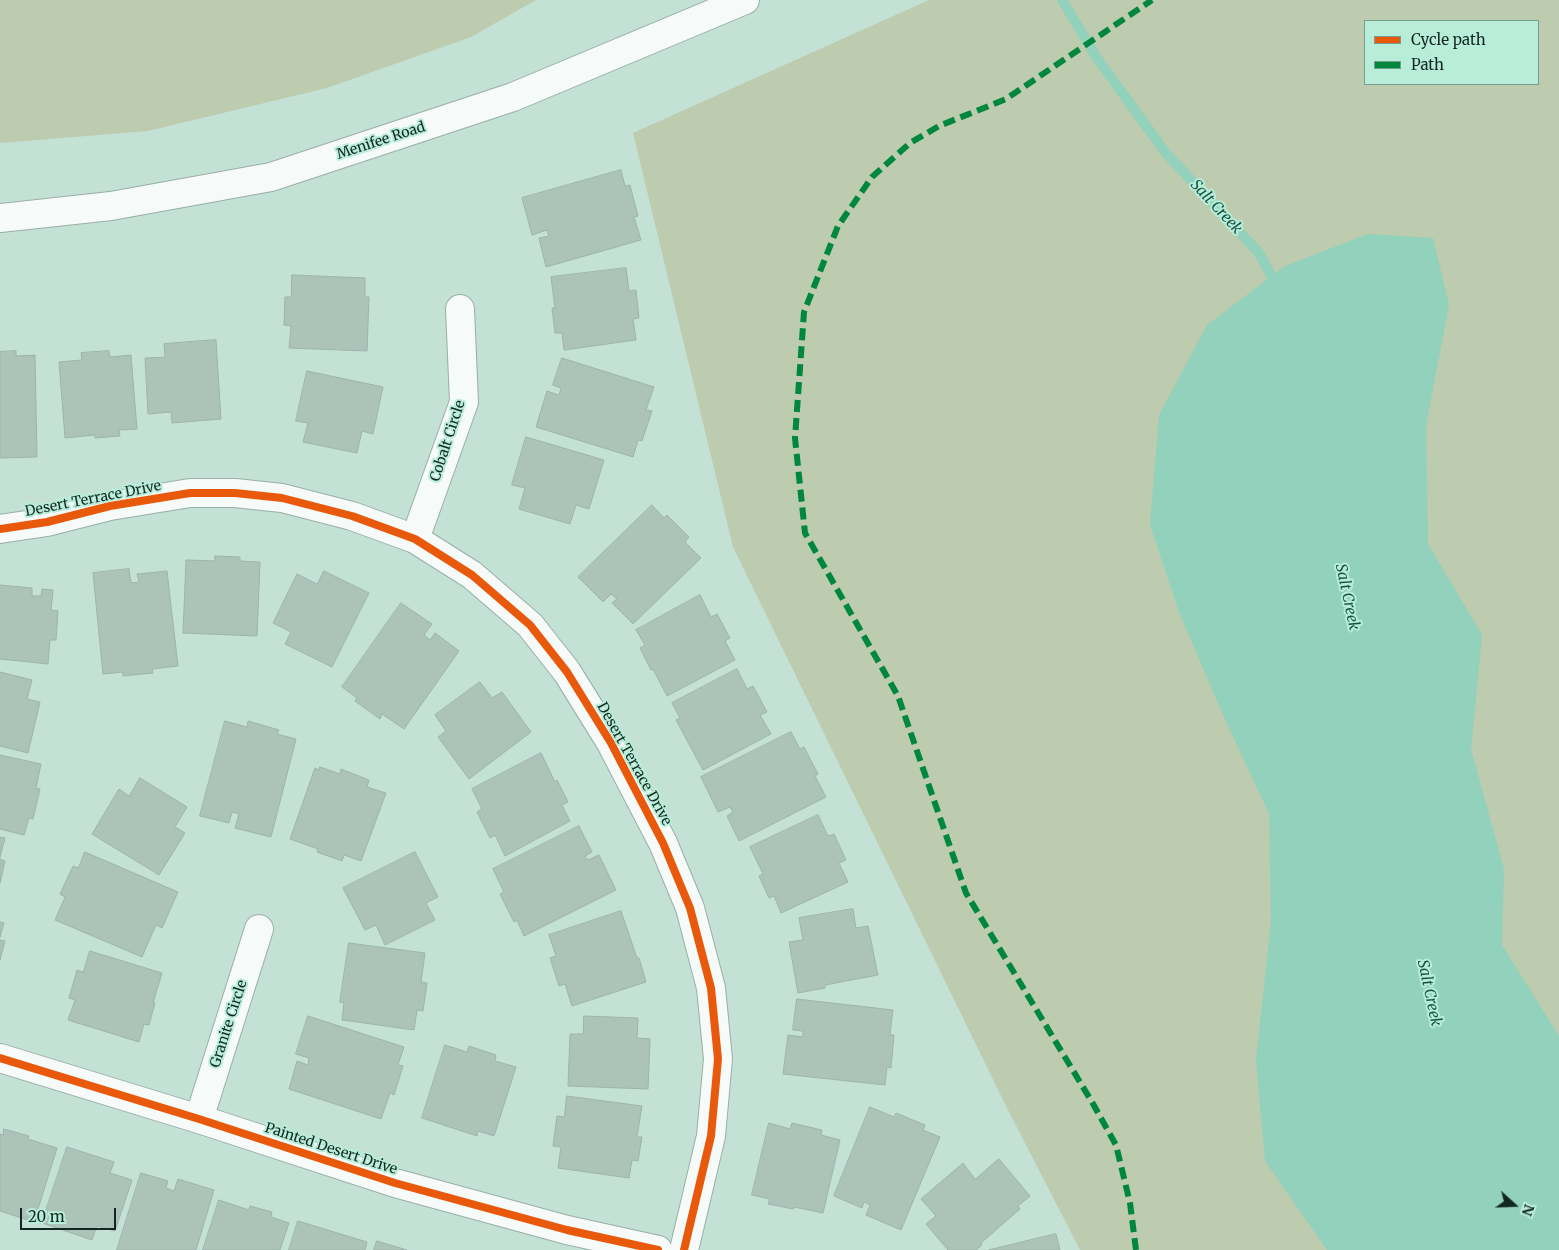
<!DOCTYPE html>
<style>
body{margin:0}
#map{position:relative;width:1559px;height:1250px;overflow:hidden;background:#c4e1d6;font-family:Merriweather,serif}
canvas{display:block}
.legend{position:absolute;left:1364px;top:20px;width:175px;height:65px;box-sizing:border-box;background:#b8edd9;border:1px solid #769e8f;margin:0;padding:6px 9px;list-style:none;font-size:15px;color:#122720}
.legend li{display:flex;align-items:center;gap:10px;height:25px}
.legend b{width:25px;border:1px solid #769e8f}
.north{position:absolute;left:1489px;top:1180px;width:50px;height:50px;-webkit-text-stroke:4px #b8edd9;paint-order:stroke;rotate:110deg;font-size:14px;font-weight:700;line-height:20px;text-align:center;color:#122720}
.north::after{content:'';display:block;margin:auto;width:18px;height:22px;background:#122720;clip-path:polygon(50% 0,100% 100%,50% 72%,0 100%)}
.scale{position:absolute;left:20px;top:1208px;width:96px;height:22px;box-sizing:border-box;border:2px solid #122720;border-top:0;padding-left:6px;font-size:15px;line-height:18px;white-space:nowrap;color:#122720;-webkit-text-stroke:4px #b8edd9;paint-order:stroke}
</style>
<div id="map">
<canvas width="1559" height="1250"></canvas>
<ul class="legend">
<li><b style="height:6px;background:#e8590c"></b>Cycle path</li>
<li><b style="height:6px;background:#00873e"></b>Path</li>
</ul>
<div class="north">N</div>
<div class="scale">20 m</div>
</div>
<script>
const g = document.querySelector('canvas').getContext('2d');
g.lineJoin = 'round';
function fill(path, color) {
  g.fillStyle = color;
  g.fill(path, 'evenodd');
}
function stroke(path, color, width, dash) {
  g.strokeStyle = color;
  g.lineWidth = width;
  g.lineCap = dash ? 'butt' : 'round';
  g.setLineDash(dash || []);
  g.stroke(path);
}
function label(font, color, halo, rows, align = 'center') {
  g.font = font + ' Merriweather,serif';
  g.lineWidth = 4;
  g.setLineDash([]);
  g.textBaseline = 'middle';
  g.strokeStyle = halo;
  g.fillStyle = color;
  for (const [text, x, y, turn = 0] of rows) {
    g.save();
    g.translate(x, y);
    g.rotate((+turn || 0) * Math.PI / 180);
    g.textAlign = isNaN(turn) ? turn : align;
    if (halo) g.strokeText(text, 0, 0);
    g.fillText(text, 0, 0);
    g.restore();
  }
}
const green = new Path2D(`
 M 0,0 L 536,0 L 471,37 L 327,88 L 148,131 L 0,143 Z
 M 929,0 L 1559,0 L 1559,1250 L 1080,1250 L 1006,1106 L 733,547 L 633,133 ZM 1365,21 L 1538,21 L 1538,84 L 1365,84 Z`);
const water = new Path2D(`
 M 1368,234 L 1433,238 L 1449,305 L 1426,425 L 1428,544 L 1482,635 L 1471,749 L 1504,869 L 1502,945 L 1559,1036 L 1559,1250 L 1327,1250 L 1265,1161 L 1256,1060 L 1271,922 L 1269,814 L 1223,715 L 1179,612 L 1150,525 L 1159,415 L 1207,325 L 1285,266 Z`);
const stream = new Path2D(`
 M 1062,0 L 1097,58 L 1165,152 L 1259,253 L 1278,288`);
const building = new Path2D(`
 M 621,170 L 625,186 L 630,185 L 638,216 L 634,217 L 641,240 L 546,267 L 539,238 L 549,236 L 547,230 L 532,235 L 522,198 Z
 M 626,268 L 629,291 L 636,290 L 639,318 L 633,319 L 636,340 L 564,350 L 562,333 L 555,333 L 552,308 L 555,308 L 551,277 Z
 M 292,275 L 365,278 L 365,297 L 369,297 L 367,351 L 289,348 L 291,326 L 284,325 L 285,297 L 291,297 Z
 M 216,340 L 221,419 L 172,423 L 171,412 L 148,414 L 145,358 L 165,357 L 164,344 Z
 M 16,351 L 16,356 L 35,355 L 37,457 L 0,458 L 0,352 Z
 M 109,351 L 110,357 L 131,355 L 137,429 L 119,430 L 120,436 L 95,438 L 95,435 L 65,438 L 59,362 L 82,360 L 81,353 Z
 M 562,358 L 654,387 L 646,410 L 652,411 L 642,441 L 638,440 L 633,457 L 536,427 L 547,391 L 559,395 L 561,388 L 553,385 Z
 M 307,371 L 383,387 L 373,434 L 362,431 L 357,453 L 303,442 L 308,423 L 296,421 Z
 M 526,437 L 604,460 L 589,509 L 576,505 L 570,524 L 519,509 L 525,488 L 512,485 Z
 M 652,505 L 664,518 L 667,515 L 689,537 L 685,542 L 701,558 L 633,624 L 612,603 L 617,599 L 611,594 L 603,602 L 578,577 Z
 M 215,556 L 240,557 L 240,561 L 260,562 L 257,636 L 183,633 L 186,560 L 215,561 Z
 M 129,569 L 131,583 L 139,582 L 137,574 L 167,571 L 178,666 L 152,669 L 153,673 L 123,676 L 123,672 L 103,674 L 93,573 Z
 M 324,571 L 369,593 L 332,667 L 285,644 L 291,632 L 273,623 L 297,574 L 317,584 Z
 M 0,585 L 32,588 L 32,596 L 41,596 L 42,589 L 53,590 L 51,610 L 58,611 L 56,640 L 50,640 L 48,664 L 0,659 Z
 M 700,595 L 711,617 L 717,614 L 730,638 L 725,641 L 735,660 L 667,696 L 653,669 L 651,670 L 640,648 L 645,645 L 636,630 Z
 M 401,603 L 432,624 L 424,635 L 430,640 L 435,633 L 459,651 L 404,729 L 382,714 L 380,719 L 355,701 L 357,698 L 342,687 Z
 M 737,669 L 747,689 L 753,686 L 767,712 L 760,715 L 771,734 L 703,770 L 676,720 L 680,718 L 672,703 Z
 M 0,672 L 32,680 L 27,699 L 40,702 L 28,753 L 0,746 Z
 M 480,682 L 492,698 L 502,692 L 531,732 L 469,779 L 438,737 L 446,731 L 435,715 Z
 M 225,721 L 247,727 L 248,721 L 279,730 L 277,734 L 296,739 L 271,837 L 235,828 L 239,814 L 232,812 L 229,823 L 200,816 Z
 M 791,732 L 800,749 L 804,747 L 818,774 L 815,776 L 826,797 L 739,841 L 727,816 L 733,812 L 730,807 L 718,812 L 701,777 Z
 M 541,753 L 555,782 L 557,780 L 568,802 L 562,805 L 570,821 L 505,856 L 495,835 L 490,838 L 477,812 L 482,809 L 472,789 Z
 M 0,755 L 41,764 L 36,788 L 40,789 L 33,819 L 29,818 L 24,835 L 0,829 Z
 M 320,767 L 340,774 L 341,769 L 369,780 L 367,787 L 386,793 L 361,861 L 344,855 L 342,861 L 317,852 L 318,849 L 290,839 L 315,768 L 319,770 Z
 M 140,778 L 187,807 L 175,827 L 185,833 L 159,875 L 92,834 L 119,789 L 129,796 Z
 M 818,815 L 828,836 L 834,834 L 846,860 L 839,863 L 848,882 L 781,913 L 774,896 L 769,898 L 759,876 L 763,874 L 750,847 Z
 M 579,826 L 592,852 L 585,856 L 588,860 L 599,855 L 616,890 L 524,936 L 517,920 L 514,922 L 500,894 L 504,892 L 493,869 Z
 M 0,837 L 5,838 L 0,857 Z
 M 85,852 L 178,892 L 162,928 L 156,925 L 142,957 L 55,920 L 65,897 L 60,894 L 73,866 L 78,868 Z
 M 415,852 L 438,897 L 426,903 L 435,920 L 385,945 L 376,925 L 365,930 L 343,888 Z
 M 0,859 L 5,861 L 0,883 Z
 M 853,909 L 856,928 L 868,926 L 878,975 L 825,985 L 825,988 L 798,993 L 789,942 L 803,940 L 799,918 Z
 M 621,911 L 637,958 L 639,958 L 646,982 L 572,1006 L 565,984 L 559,986 L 550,958 L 556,956 L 549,935 Z
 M 0,922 L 4,923 L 0,937 Z
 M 0,940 L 5,941 L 0,960 Z
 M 349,943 L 425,953 L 421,982 L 427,983 L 423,1011 L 417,1010 L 414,1030 L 342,1020 L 344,1003 L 340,1002 Z
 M 90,951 L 162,973 L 153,1003 L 155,1003 L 149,1025 L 144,1024 L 139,1042 L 68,1020 L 75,1000 L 69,998 L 77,970 L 83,972 Z
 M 797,999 L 893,1010 L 890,1035 L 894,1035 L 891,1068 L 887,1067 L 885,1085 L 783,1074 L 788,1035 L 803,1037 L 803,1031 L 793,1030 Z
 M 308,1016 L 404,1047 L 398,1065 L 403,1066 L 394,1095 L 390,1093 L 381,1119 L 289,1089 L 297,1061 L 308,1065 L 309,1058 L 296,1054 Z
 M 584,1016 L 638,1018 L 637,1038 L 650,1039 L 648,1089 L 568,1086 L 570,1034 L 583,1034 Z
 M 445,1045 L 467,1052 L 469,1046 L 496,1055 L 495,1061 L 516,1067 L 494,1136 L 478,1131 L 477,1136 L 422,1118 Z
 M 567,1096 L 642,1106 L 637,1137 L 642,1137 L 638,1161 L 632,1160 L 629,1178 L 558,1168 L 561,1147 L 553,1146 L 557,1116 L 564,1117 Z
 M 870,1107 L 894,1117 L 896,1113 L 925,1125 L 923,1130 L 940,1137 L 901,1230 L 866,1215 L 870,1205 L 864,1202 L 862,1208 L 834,1196 Z
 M 769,1123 L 790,1129 L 792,1123 L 822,1130 L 821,1135 L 840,1140 L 823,1213 L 794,1207 L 793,1209 L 768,1204 L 770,1199 L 752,1195 Z
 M 4,1129 L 29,1136 L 28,1139 L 57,1148 L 34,1222 L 0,1211 L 0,1134 L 3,1135 Z
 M 67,1147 L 114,1162 L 110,1173 L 132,1180 L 115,1231 L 97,1226 L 92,1240 L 42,1223 Z
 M 999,1159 L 1030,1196 L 1018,1206 L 1020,1209 L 981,1243 L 982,1245 L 976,1250 L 948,1250 L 926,1224 L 936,1216 L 921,1199 L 963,1163 L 975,1179 Z
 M 141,1173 L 168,1181 L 166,1188 L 174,1191 L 178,1179 L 214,1190 L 196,1250 L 117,1250 Z
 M 219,1200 L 249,1210 L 250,1206 L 272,1212 L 271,1217 L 289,1223 L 280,1250 L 203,1250 Z
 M 298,1221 L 367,1242 L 365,1250 L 289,1250 Z
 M 1056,1234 L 1060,1250 L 989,1250 Z
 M 377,1241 L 407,1250 L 374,1250 Z`);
const minor = new Path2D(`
 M 0,529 L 47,522 L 110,506 L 190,493 L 235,493 L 282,498 L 352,516 L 415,539 L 472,575 L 530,625 L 567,672 L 611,743 L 663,843 L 690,908 L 711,988 L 718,1059 L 711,1136 L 684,1250
 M 415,539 L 464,402 L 460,309
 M 0,1058 L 199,1119 L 395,1183 L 567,1230 L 658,1250
 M 199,1119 L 259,929`);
const primary = new Path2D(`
 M 0,218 L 111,206 L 271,177 L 513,97 L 745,0`);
const quiet = new Path2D(`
 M 1136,1250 L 1130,1203 L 1116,1145 L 1092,1102 L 966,893 L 898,696 L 805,533 L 795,438 L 804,312 L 838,226 L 872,177 L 910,143 L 939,126 L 1006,99 L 1152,0`);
const cycleway = new Path2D(`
 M 0,529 L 47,522 L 110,506 L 190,493 L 235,493 L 282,498 L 352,516 L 415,539 L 472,575 L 530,625 L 567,672 L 611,743 L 663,843 L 690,908 L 711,988 L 718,1059 L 711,1136 L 684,1250
 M 0,1058 L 199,1119 L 395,1183 L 567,1230 L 658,1250`);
const streetNames = [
 ["Menifee Road",381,141,-18],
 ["Cobalt Circle",448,441,-72],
 ["Desert Terrace Drive",93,499,-11],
 ["Desert Terrace Drive",634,764,61],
 ["Granite Circle",229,1024,-72],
 ["Painted Desert Drive",331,1149,18]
];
const waterNames = [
 ["Salt Creek",1216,207,47],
 ["Salt Creek",1347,597,78],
 ["Salt Creek",1429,993,78]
];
fill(green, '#bdcbae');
fill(water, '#92d1bb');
stroke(stream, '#92d1bb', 10);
fill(building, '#acc3ba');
stroke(building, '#9db3ab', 1);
stroke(minor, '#99afa7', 30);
stroke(primary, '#99afa7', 30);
stroke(minor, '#f6faf9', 28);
stroke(primary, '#f6faf9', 28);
stroke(quiet, '#00873e', 6, [12, 6]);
stroke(cycleway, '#e8590c', 8);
label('14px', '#122720', '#b8edd9', streetNames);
label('italic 15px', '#145442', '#b8edd9', waterNames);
</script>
